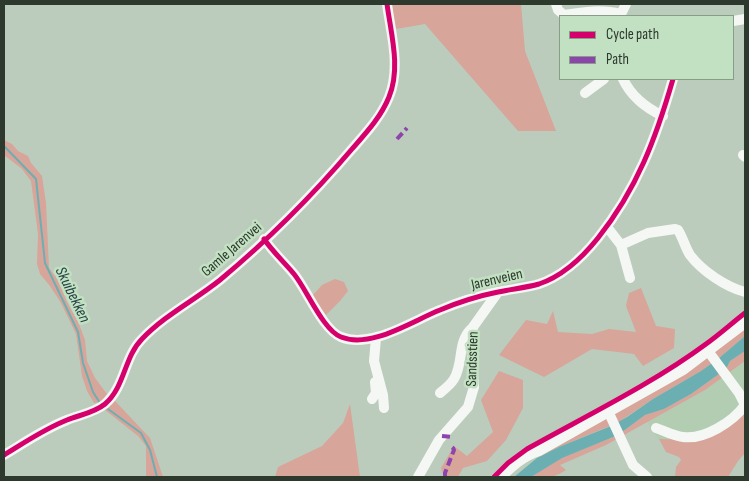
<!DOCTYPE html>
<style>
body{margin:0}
#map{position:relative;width:749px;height:481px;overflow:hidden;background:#bcccbc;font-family:"Sofia Sans Condensed",sans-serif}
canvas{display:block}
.frame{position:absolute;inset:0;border:5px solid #2d392d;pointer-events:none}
.legend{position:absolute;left:559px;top:15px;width:175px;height:65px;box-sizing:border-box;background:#c2e0c2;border:1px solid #869d86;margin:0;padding:6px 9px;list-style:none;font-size:15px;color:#2d392d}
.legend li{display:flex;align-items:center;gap:10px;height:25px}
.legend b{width:25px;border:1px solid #869d86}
</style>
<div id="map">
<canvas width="749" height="481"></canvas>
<div class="frame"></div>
<ul class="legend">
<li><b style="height:6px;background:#d6006c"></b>Cycle path</li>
<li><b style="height:6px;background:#8e44ad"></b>Path</li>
</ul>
</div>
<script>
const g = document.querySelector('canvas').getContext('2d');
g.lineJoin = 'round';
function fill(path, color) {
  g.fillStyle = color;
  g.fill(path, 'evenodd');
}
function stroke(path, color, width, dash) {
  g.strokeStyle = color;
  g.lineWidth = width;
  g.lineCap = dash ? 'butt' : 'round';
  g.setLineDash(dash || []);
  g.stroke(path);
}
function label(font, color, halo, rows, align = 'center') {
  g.font = font + ' "Sofia Sans Condensed",sans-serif';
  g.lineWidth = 5;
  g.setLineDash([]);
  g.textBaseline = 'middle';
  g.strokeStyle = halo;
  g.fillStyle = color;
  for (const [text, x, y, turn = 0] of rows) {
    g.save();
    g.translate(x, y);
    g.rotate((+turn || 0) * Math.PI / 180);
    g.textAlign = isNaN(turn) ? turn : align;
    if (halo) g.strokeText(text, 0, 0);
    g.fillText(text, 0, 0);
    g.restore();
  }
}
const built = new Path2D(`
 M 745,361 L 745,411 L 703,440 L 658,439 L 647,422 L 705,390 Z`);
const green = new Path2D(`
 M 383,4 L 521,4 L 525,51 L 556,131 L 518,131 L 425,24 L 396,29 L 390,60 Z
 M 4,140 L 12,144 L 18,151 L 28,156 L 31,163 L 42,176 L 46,203 L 49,268 L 58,280 L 67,302 L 79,324 L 85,340 L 87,361 L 95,378 L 107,394 L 101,402 L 94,403 L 87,391 L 82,376 L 76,334 L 61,303 L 50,286 L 40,274 L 37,264 L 38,234 L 31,181 L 22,169 L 4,155 Z
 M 335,279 L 344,282 L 348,291 L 340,301 L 326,315 L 312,296 L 322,285 Z
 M 641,288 L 656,326 L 675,329 L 674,348 L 643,366 L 634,354 L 592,349 L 544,377 L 499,355 L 526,320 L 547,324 L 553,311 L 558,332 L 592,334 L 609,329 L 636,332 L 626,306 L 629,293 Z
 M 745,326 L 745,336 L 718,359 L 701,371 L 653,399 L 617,423 L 559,447 L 537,458 Z
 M 745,351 L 745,361 L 705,390 L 606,445 L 560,465 L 566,470 C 553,479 546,477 531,477 L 561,458 L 618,435 L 645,415 L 664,409 L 691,394 L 726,369 L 730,361 Z
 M 499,371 L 523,380 L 523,408 L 506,440 L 487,461 L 463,468 L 458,477 L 444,477 L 441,468 L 454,446 L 467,456 L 493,432 L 481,400 Z
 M 112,401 L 115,401 L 150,438 L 163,477 L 146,477 L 146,446 L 138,436 L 105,410 Z
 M 350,404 L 360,477 L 275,477 L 278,467 L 322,446 L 343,423 Z
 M 745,411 L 745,453 L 738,461 L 728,477 L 675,477 L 676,467 L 681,460 L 679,457 L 666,452 L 659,439 L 703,440 Z`);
const water = new Path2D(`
 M 745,336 L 745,351 L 730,361 L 726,369 L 691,394 L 664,409 L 645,415 L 618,435 L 562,458 L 531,477 L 514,477 L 537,458 L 559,447 L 611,426 L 627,417 L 653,399 L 701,371 L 718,359 Z`);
const stream = new Path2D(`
 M 4,146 L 36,179 L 45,263 L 78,332 L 83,363 L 93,392 L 100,403
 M 108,409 L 141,433 L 150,450 L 157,477`);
const minor = new Path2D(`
 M 556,4 L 558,10 L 564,15 C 583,12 602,9 620,14
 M 620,16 L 626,4
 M 733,21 L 745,19
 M 623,79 C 631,96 646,108 663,116
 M 585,93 L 604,79
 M 743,155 L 745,157
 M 607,227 L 621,245 L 648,233 L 675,229 L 678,230 C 683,238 685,247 690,255 C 702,271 726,287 745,292
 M 264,239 C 273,252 284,262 294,274 C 307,290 323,330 341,337 C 371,349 412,321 440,310 C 459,302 478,296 498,292 C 511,289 525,288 539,284 C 563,276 582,258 598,238 C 637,189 656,138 673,79
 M 621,245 L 630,278
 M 376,338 L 374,361 L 383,395 L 384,408
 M 440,393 C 445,389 451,384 454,379 C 464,362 457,343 471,329
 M 372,399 L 376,393 L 375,382
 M 608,411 L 633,465 L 647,477
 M 656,428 C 665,431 673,436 683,437 C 704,440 733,422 745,405 L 739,393 L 708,351
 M 4,455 C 24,443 44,429 67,420 C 79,415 94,413 105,404 C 125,387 124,357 142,339 C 165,315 195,300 220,280 C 268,240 312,196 352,149 C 366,133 381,117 389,97 C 401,68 391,34 387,4
 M 418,477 L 439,440 L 468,407 L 474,387 L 471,341 L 473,327 L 498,292`);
const major = new Path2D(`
 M 500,477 C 511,466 523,455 539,450 L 683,369 L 745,322`);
const quiet = new Path2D(`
 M 397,139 L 407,128
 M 442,436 L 452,437
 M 445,477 L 445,473 L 454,450 L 453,448 L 449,445`);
const cycleway = new Path2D(`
 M 264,239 C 273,252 284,262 294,274 C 307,290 323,330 341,337 C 371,349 412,321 440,310 C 459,302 478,296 498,292 C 511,289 525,288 539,284 C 563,276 582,258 598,238 C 637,189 656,138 673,79
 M 4,455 C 24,443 44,429 67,420 C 79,415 94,413 105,404 C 125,387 124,357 142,339 C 165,315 195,300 220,280 C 268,240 312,196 352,149 C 366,133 381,117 389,97 C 401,68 391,34 387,4
 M 494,477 L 508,463 L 527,449 C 586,416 652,384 706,344 C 720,334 732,323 745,313`);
const streetNames = [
 ["Gamle Jarenvei",232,250,-41],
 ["Jarenveien",497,280,-13],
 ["Sandsstien",473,359,-88]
];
const waterNames = [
 ["Skuibekken",72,295,64]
];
fill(built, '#b2cdb2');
fill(green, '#d7a599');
fill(water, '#6bafb2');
stroke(stream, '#6bafb2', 2);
stroke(minor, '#f5f7f5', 10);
stroke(major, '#f5f7f5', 12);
stroke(quiet, '#8e44ad', 4, [8, 4]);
stroke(cycleway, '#d6006c', 5);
label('15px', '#2d392d', '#c2e0c2', streetNames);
label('italic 16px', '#244145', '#c2e0c2', waterNames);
</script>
